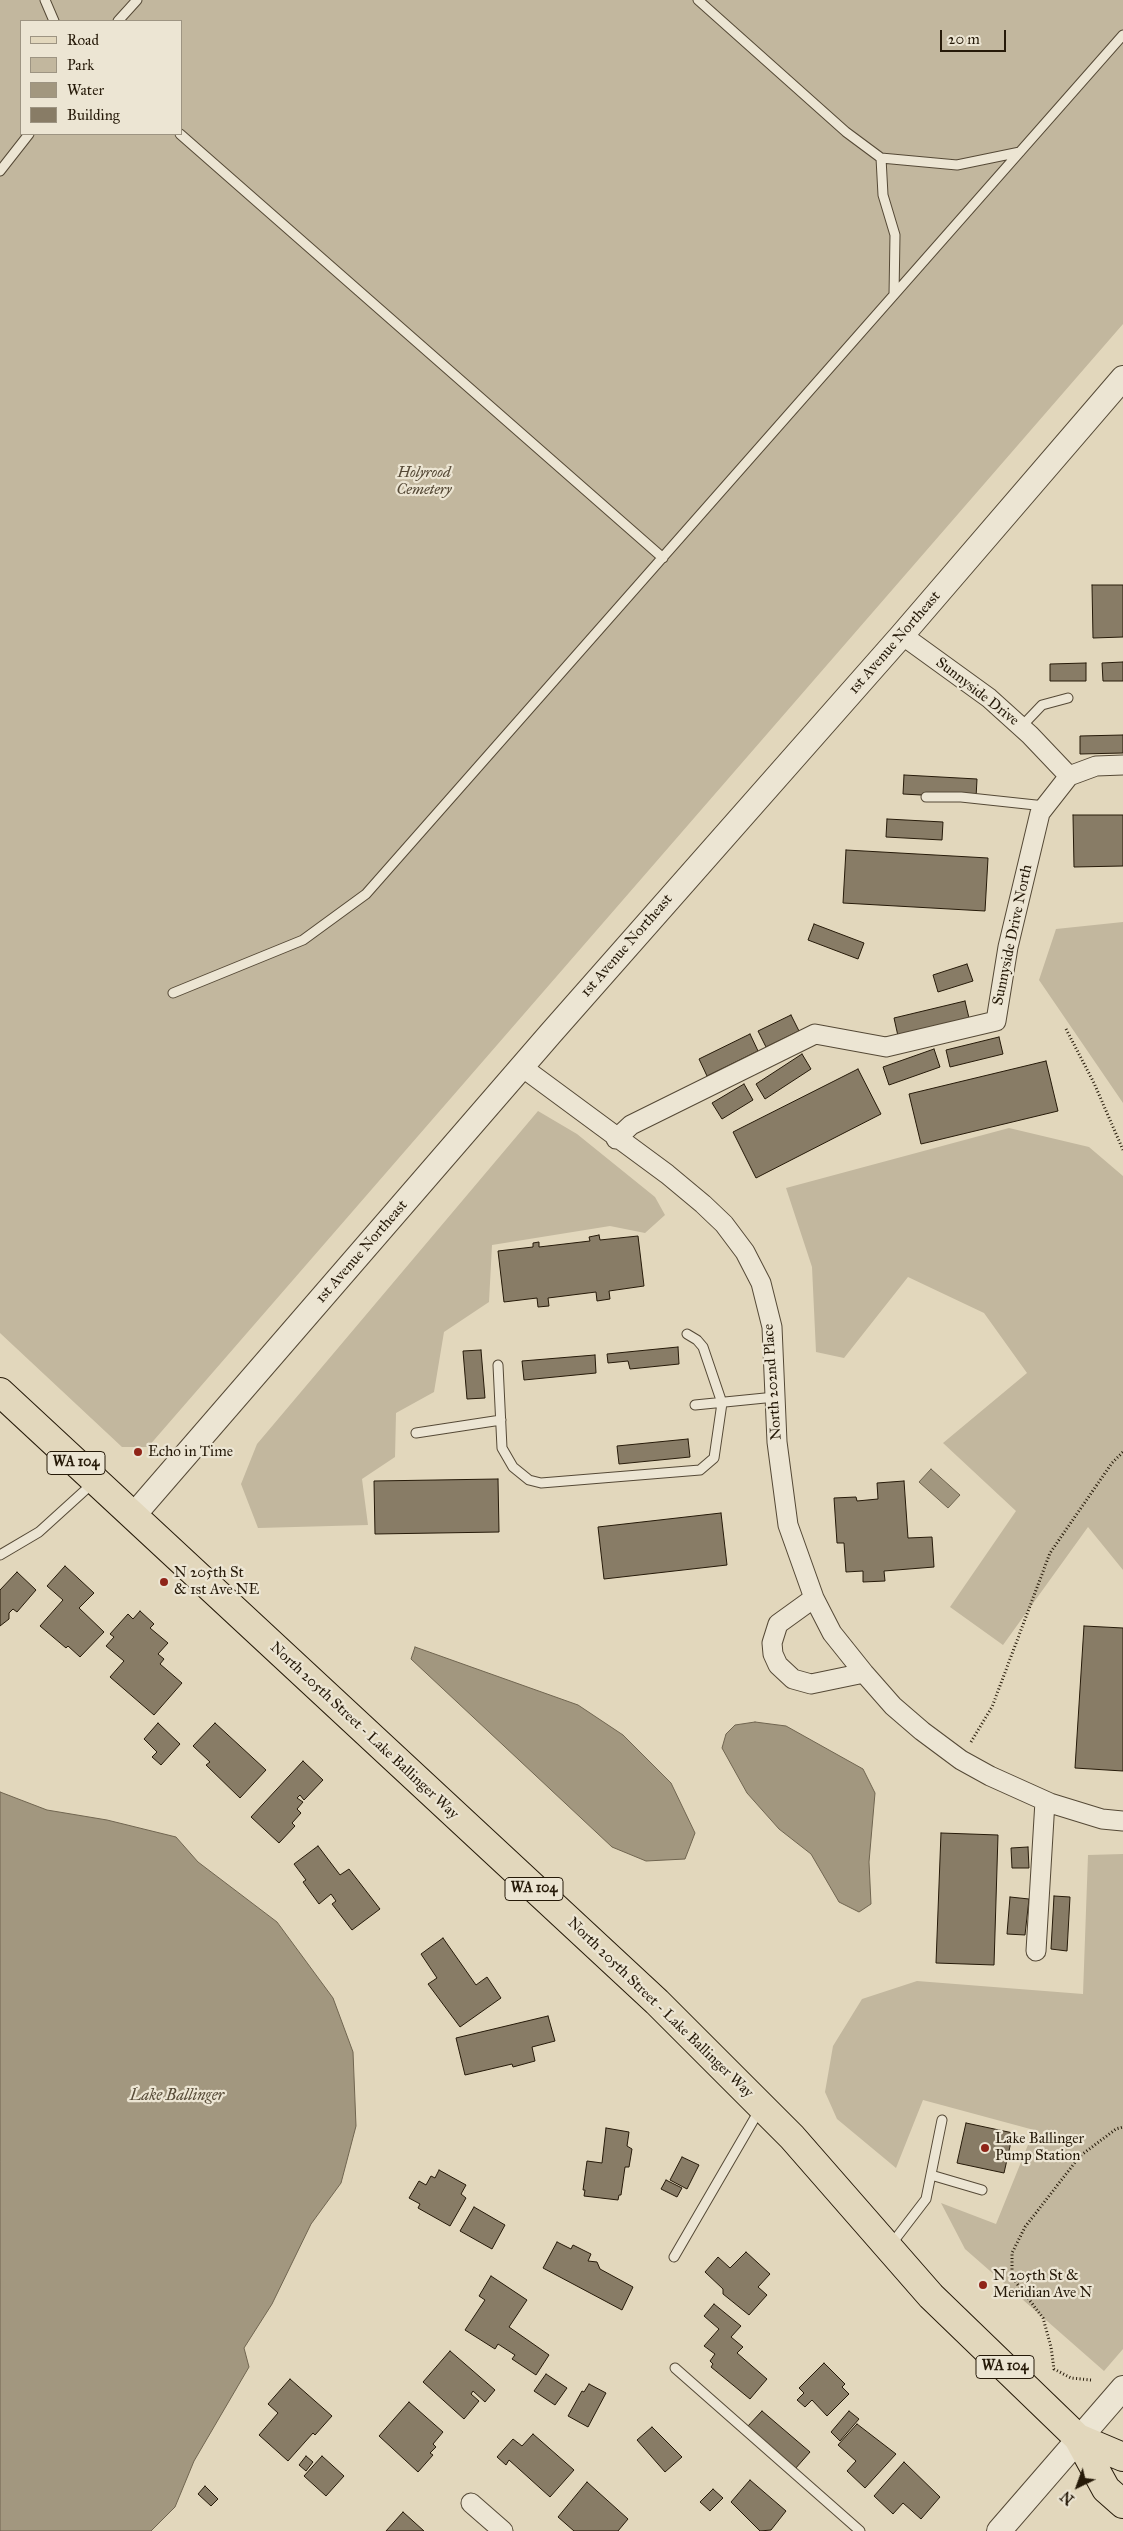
<!DOCTYPE html>
<html>
<head>
<meta charset="utf-8">
<style>
  body { margin:0 }
  #map { position:relative; width:1123px; height:2531px; overflow:hidden; background:#e2d7bc; font-family:"IM FELL Great Primer",serif }
  canvas { display:block }
  .legend { position:absolute; left:20px; top:20px; width:162px; height:115px; box-sizing:border-box; background:#ece5d3; border:1px solid #9d9482; margin:0; padding:6px 9px; list-style:none; font-size:15px; color:#261a09 }
  .legend li { display:flex; align-items:center; gap:10px; height:25px }
  .legend b { width:25px; border:1px solid #9d9482 }
  .north { position:absolute; left:1053px; top:2461px; width:50px; height:50px; -webkit-text-stroke:4px #ece5d3; paint-order:stroke; rotate:222deg; font-size:14px; font-weight:700; line-height:20px; text-align:center; color:#261a09 }
  .north::after { content:''; display:block; margin:auto; width:18px; height:22px; background:#261a09; clip-path:polygon(50% 0,100% 100%,50% 72%,0 100%) }
  .scale { position:absolute; left:940px; top:30px; width:66px; height:22px; box-sizing:border-box; border:2px solid #261a09; border-top:0; padding-left:6px; font-size:15px; line-height:18px; white-space:nowrap; color:#261a09; -webkit-text-stroke:4px #ece5d3; paint-order:stroke }
</style>
</head>
<body>
<div id="map">
<canvas width="1123" height="2531"></canvas>
<ul class="legend">
<li><b style="height:6px;background:#e2d7bc"></b>Road</li>
<li><b style="height:14px;background:#c2b79e"></b>Park</li>
<li><b style="height:14px;background:#a2977f"></b>Water</li>
<li><b style="height:14px;background:#887c66"></b>Building</li>
</ul>
<div class="north">N</div>
<div class="scale">20 m</div>
</div>
<script>
const c = document.querySelector('canvas').getContext('2d');
c.lineJoin = 'round';
function paint(path, color) { c.fillStyle = color; c.fill(path, 'evenodd'); }
const shape = rows => new Path2D(rows.map(r => 'M' + r).join(''));
function stroke(path, color, width, dash) { c.strokeStyle = color; c.lineWidth = width; c.lineCap = dash ? 'butt' : 'round'; c.setLineDash(dash || []); c.stroke(path); }
function drawText(font, color, halo, rows, align = 'center') {
  c.font = font + ' "IM FELL Great Primer",serif'; c.lineWidth = 4.5; c.setLineDash([]); c.textBaseline = 'middle'; c.strokeStyle = halo; c.fillStyle = color; for (const [text, x, y, turn = 0] of rows) {
    c.save(); c.translate(x, y); c.rotate((+turn || 0) * Math.PI / 180); c.textAlign = isNaN(turn) ? turn : align; if (halo) c.strokeText(text, 0, 0); c.fillText(text, 0, 0); c.restore();
  }
}
const green = shape([
  [0,0,1123,0,1123,324,148,1447,122,1447,0,1333],
  [21,21,181,21,181,134,21,134],
  [1123,922,1123,1103,1039,980,1056,929],
  [538,1111,577,1134,655,1197,665,1215,645,1233,610,1226,492,1245,489,1302,444,1332,434,1392,396,1413,395,1457,362,1479,368,1525,258,1528,241,1484,257,1444],
  [1009,1128,1089,1147,1123,1176,1123,1570,1088,1527,1003,1645,950,1607,1016,1511,943,1443,1027,1373,984,1313,908,1277,844,1358,816,1352,812,1267,786,1188],
  [1123,1854,1123,2349,1104,2371,965,2249,941,2203,996,2224,1034,2130,923,2100,896,2168,837,2119,825,2092,833,2046,862,1999,917,1981,1083,1994,1088,1855]
]);
const water = shape([
  [931,1469,960,1495,948,1508,919,1482,931,1469],
  [415,1647,578,1705,623,1735,671,1783,695,1833,685,1859,646,1861,612,1847,411,1659,415,1647],
  [755,1722,786,1726,863,1769,875,1793,869,1862,871,1904,859,1912,839,1902,811,1854,779,1829,747,1793,722,1748,726,1734,735,1725,755,1722],
  [0,1792,47,1810,107,1820,176,1837,198,1862,277,1922,333,1998,353,2052,356,2126,341,2183,311,2224,272,2304,244,2348,249,2367,194,2461,175,2507,151,2531,0,2531,0,1792]
]);
const building = shape([
  [1092,585,1123,585,1123,637,1093,638,1092,585],
  [1123,662,1123,681,1103,681,1102,663,1123,662],
  [1086,663,1086,681,1050,681,1050,664,1086,663],
  [1123,735,1123,753,1080,754,1080,736,1123,735],
  [904,775,977,779,976,798,903,794,904,775],
  [1073,815,1123,815,1123,866,1074,867,1073,815],
  [887,819,943,822,942,840,886,837,887,819],
  [846,850,988,858,985,911,843,903,846,850],
  [814,924,864,943,858,959,808,940,814,924],
  [967,964,973,981,938,992,933,975,967,964],
  [965,1001,969,1018,898,1036,894,1018,965,1001],
  [791,1015,799,1031,766,1047,758,1031,791,1015],
  [750,1034,758,1051,707,1076,699,1059,750,1034],
  [999,1037,1003,1054,950,1067,946,1050,999,1037],
  [934,1049,940,1067,889,1085,883,1067,934,1049],
  [802,1054,811,1069,765,1099,756,1084,802,1054],
  [1046,1061,1058,1111,921,1144,909,1094,1046,1061],
  [858,1069,881,1114,756,1178,733,1132,858,1069],
  [744,1084,753,1100,722,1119,712,1103,744,1084],
  [599,1235,600,1240,638,1236,644,1286,609,1291,610,1299,597,1301,596,1292,548,1298,549,1306,538,1307,537,1298,504,1302,498,1251,533,1247,533,1243,539,1242,539,1247,590,1241,589,1237,599,1235],
  [678,1347,679,1364,630,1369,628,1361,608,1363,607,1354,678,1347],
  [481,1350,485,1398,467,1399,463,1351,481,1350],
  [595,1355,596,1373,524,1380,522,1361,595,1355],
  [688,1439,690,1457,619,1464,617,1446,688,1439],
  [498,1479,499,1532,375,1534,374,1481,498,1479],
  [904,1481,908,1538,932,1537,934,1567,884,1571,885,1581,863,1582,863,1571,846,1572,844,1543,837,1543,834,1498,856,1497,857,1501,878,1499,877,1483,904,1481],
  [721,1513,727,1565,604,1579,598,1527,721,1513],
  [65,1566,94,1593,79,1608,104,1632,80,1657,68,1646,66,1648,40,1626,63,1600,47,1586,65,1566],
  [17,1572,36,1590,17,1612,13,1609,9,1613,9,1619,0,1626,0,1590,17,1572],
  [140,1611,154,1624,150,1628,168,1643,158,1654,164,1659,160,1664,182,1683,154,1715,110,1677,124,1661,106,1646,114,1637,110,1634,128,1614,133,1619,140,1611],
  [1084,1626,1123,1628,1123,1771,1075,1768,1084,1626],
  [158,1723,180,1744,161,1765,152,1757,157,1752,144,1739,158,1723],
  [215,1723,266,1770,240,1798,206,1765,210,1762,193,1746,215,1723],
  [303,1761,323,1780,304,1800,300,1795,297,1798,303,1802,297,1809,301,1813,292,1823,295,1826,279,1843,251,1817,303,1761],
  [941,1833,998,1835,994,1965,936,1963,941,1833],
  [318,1846,340,1875,349,1869,380,1909,352,1930,332,1904,336,1901,331,1894,319,1904,303,1882,306,1880,294,1864,318,1846],
  [1028,1847,1029,1868,1012,1868,1011,1848,1028,1847],
  [1054,1896,1070,1897,1067,1951,1051,1949,1054,1896],
  [1010,1897,1029,1899,1025,1935,1007,1934,1010,1897],
  [443,1938,476,1985,487,1977,501,1998,460,2027,428,1984,437,1978,421,1954,443,1938],
  [548,2016,555,2041,532,2047,535,2061,513,2067,512,2064,465,2075,456,2038,548,2016],
  [966,2123,1013,2133,1004,2173,957,2163,966,2123],
  [606,2128,629,2132,627,2146,632,2149,629,2167,625,2167,621,2195,619,2195,618,2200,584,2196,585,2190,583,2190,587,2161,602,2163,606,2128],
  [682,2157,699,2165,687,2189,670,2180,682,2157],
  [439,2170,466,2185,461,2194,466,2198,450,2226,418,2208,420,2204,409,2198,419,2181,426,2185,431,2176,435,2178,439,2170],
  [666,2180,682,2188,677,2197,661,2189,666,2180],
  [474,2207,505,2225,492,2249,460,2231,474,2207],
  [557,2242,571,2249,573,2245,591,2254,588,2261,597,2262,600,2269,633,2287,622,2310,543,2268,557,2242],
  [746,2252,770,2274,758,2287,767,2295,749,2315,723,2294,723,2289,705,2272,718,2257,730,2268,746,2252],
  [491,2276,527,2300,509,2327,549,2355,536,2375,512,2359,515,2355,498,2344,495,2349,465,2330,485,2300,479,2296,491,2276],
  [714,2304,741,2326,731,2337,743,2347,737,2353,767,2379,750,2399,711,2367,713,2364,710,2361,715,2354,704,2346,719,2329,704,2316,714,2304],
  [450,2351,495,2390,485,2402,473,2391,471,2394,479,2401,464,2419,423,2382,450,2351],
  [824,2363,845,2384,842,2387,849,2394,827,2416,812,2400,805,2407,797,2400,804,2393,799,2388,824,2363],
  [546,2374,567,2388,555,2405,534,2391,546,2374],
  [290,2379,332,2416,315,2435,313,2433,288,2461,259,2435,278,2413,268,2404,290,2379],
  [589,2384,606,2393,588,2427,568,2416,582,2391,584,2392,589,2384],
  [409,2402,443,2432,433,2444,436,2447,430,2453,433,2455,418,2472,379,2436,409,2402],
  [762,2411,810,2452,795,2469,747,2427,762,2411],
  [849,2411,859,2419,840,2441,831,2432,849,2411],
  [857,2424,896,2454,865,2488,847,2471,856,2461,838,2445,857,2424],
  [652,2427,682,2457,665,2472,637,2440,652,2427],
  [533,2434,574,2470,550,2497,509,2460,506,2465,497,2457,513,2439,522,2446,533,2434],
  [306,2456,313,2462,306,2471,299,2465,306,2456],
  [322,2456,344,2476,326,2496,304,2476,322,2456],
  [904,2462,940,2497,921,2519,903,2503,893,2514,874,2496,904,2462],
  [750,2480,786,2511,771,2530,760,2531,731,2502,750,2480],
  [587,2482,628,2519,618,2531,574,2531,558,2517,587,2482],
  [205,2486,218,2499,211,2506,198,2494,205,2486],
  [713,2489,723,2498,710,2511,700,2502,713,2489],
  [403,2512,424,2531,386,2531,403,2512]
]);
const path = shape([
  [1066,1029,1094,1083,1123,1150],
  [971,1742,992,1707,1050,1553,1112,1463,1123,1452],
  [1091,2380,1071,2378,1054,2369,1051,2347,1043,2318,1012,2277,1012,2253,1025,2227,1080,2156,1116,2129,1123,2127]
]);
const service = shape([
  [45,0,54,21],
  [698,0,846,132,881,158,957,165,1020,152],
  [118,21,137,0],
  [180,134,663,558],
  [881,158,883,195,895,235,894,295],
  [0,171,29,134],
  [1021,727,1042,705,1068,698],
  [926,797,961,797,1045,806],
  [173,993,303,940,366,894,1123,35],
  [498,1365,502,1448,513,1467,529,1480,541,1483,700,1470,714,1458,722,1403,703,1347,697,1340,687,1334],
  [695,1405,775,1397],
  [416,1433,501,1420],
  [0,1555,39,1532,93,1483],
  [931,2175,982,2190],
  [890,2246,926,2199,942,2120],
  [674,2257,760,2109],
  [675,2368,860,2531]
]);
const minor = shape([
  [902,635,989,698,1030,735,1069,776],
  [522,1067,667,1174,703,1204,724,1224,745,1252,761,1283,772,1327,777,1442,788,1525,814,1598,832,1633,864,1673,893,1706,922,1731,961,1760,990,1776,1050,1803,1102,1819,1123,1821],
  [616,1139,631,1125,815,1034,886,1047,996,1021,1008,947,1040,813,1069,776,1096,766,1123,765],
  [814,1598,778,1624,772,1643,773,1654,778,1665,793,1679,811,1684,864,1673],
  [1036,1951,1045,1801],
  [471,2503,503,2531]
]);
const tertiary = shape([
  [133,1516,551,1033,902,635,1123,378],
  [999,2531,1123,2388]
]);
const primary = shape([
  [0,1392,657,2002,792,2137,931,2296,1078,2438,1106,2489,1123,2504],
  [1078,2438,1123,2457]
]);
const markers = [
  [138,1452,5,"#8f2418"],
  [164,1582,5,"#8f2418"],
  [985,2148,5,"#8f2418"],
  [983,2285,5,"#8f2418"]
];
const shields = [
  [76,1463,58],
  [534,1889,58],
  [1005,2367,58]
];
const shieldNames = [
  ["WA 104",76,1463],
  ["WA 104",534,1889],
  ["WA 104",1005,2367]
];
const parkNames = [
  ["Holyrood",424,473],
  ["Cemetery",424,490]
];
const streetNames = [
  ["1st Avenue Northeast",895,643,-49],
  ["Sunnyside Drive",977,692,38],
  ["Sunnyside Drive North",1013,935,-78],
  ["1st Avenue Northeast",627,946,-49],
  ["1st Avenue Northeast",362,1252,-49],
  ["North 202nd Place",773,1382,-94],
  ["North 205th Street - Lake Ballinger Way",364,1731,43],
  ["North 205th Street - Lake Ballinger Way",660,2008,44]
];
const poiNames = [
  ["Echo in Time",148,1452],
  ["N 205th St",174,1573],
  ["& 1st Ave NE",174,1590],
  ["Lake Ballinger",995,2139],
  ["Pump Station",995,2156],
  ["N 205th St &",993,2276],
  ["Meridian Ave N",993,2293]
];
const waterNames = [
  ["Lake Ballinger",177,2096]
];
paint(green, '#c2b79e');
paint(water, '#a2977f');
stroke(water, '#706550', 1);
paint(building, '#887c66');
stroke(building, '#261a09', 1);
stroke(service, '#554936', 11);
stroke(minor, '#554936', 21);
stroke(tertiary, '#554936', 26);
stroke(primary, '#261a09', 30);
stroke(path, '#261a09', 3, [1, 2.5]);
stroke(service, '#ece5d3', 9);
stroke(minor, '#ece5d3', 19);
stroke(tertiary, '#ece5d3', 24);
stroke(primary, '#e2d7bc', 28);
for (const [x, y, r, color] of markers) { const dot = new Path2D(); dot.arc(x, y, r, 0, 2 * Math.PI); c.fillStyle = color; c.fill(dot); stroke(dot, '#ece5d3', 2); }
for (const [x, y, w] of shields) { const box = new Path2D(); box.roundRect(x - w / 2, y - 11.5, w, 23, 4); c.fillStyle = '#ece5d3'; c.fill(box); stroke(box, '#261a09', 1); }
drawText('bold 14px', '#261a09', null, shieldNames);
drawText('italic 15px', '#554936', '#ece5d3', parkNames);
drawText('15px', '#261a09', '#ece5d3', streetNames);
drawText('15px', '#261a09', '#ece5d3', poiNames, 'left');
drawText('italic 16px', '#584c38', '#ece5d3', waterNames);
</script>
</body>
</html>
